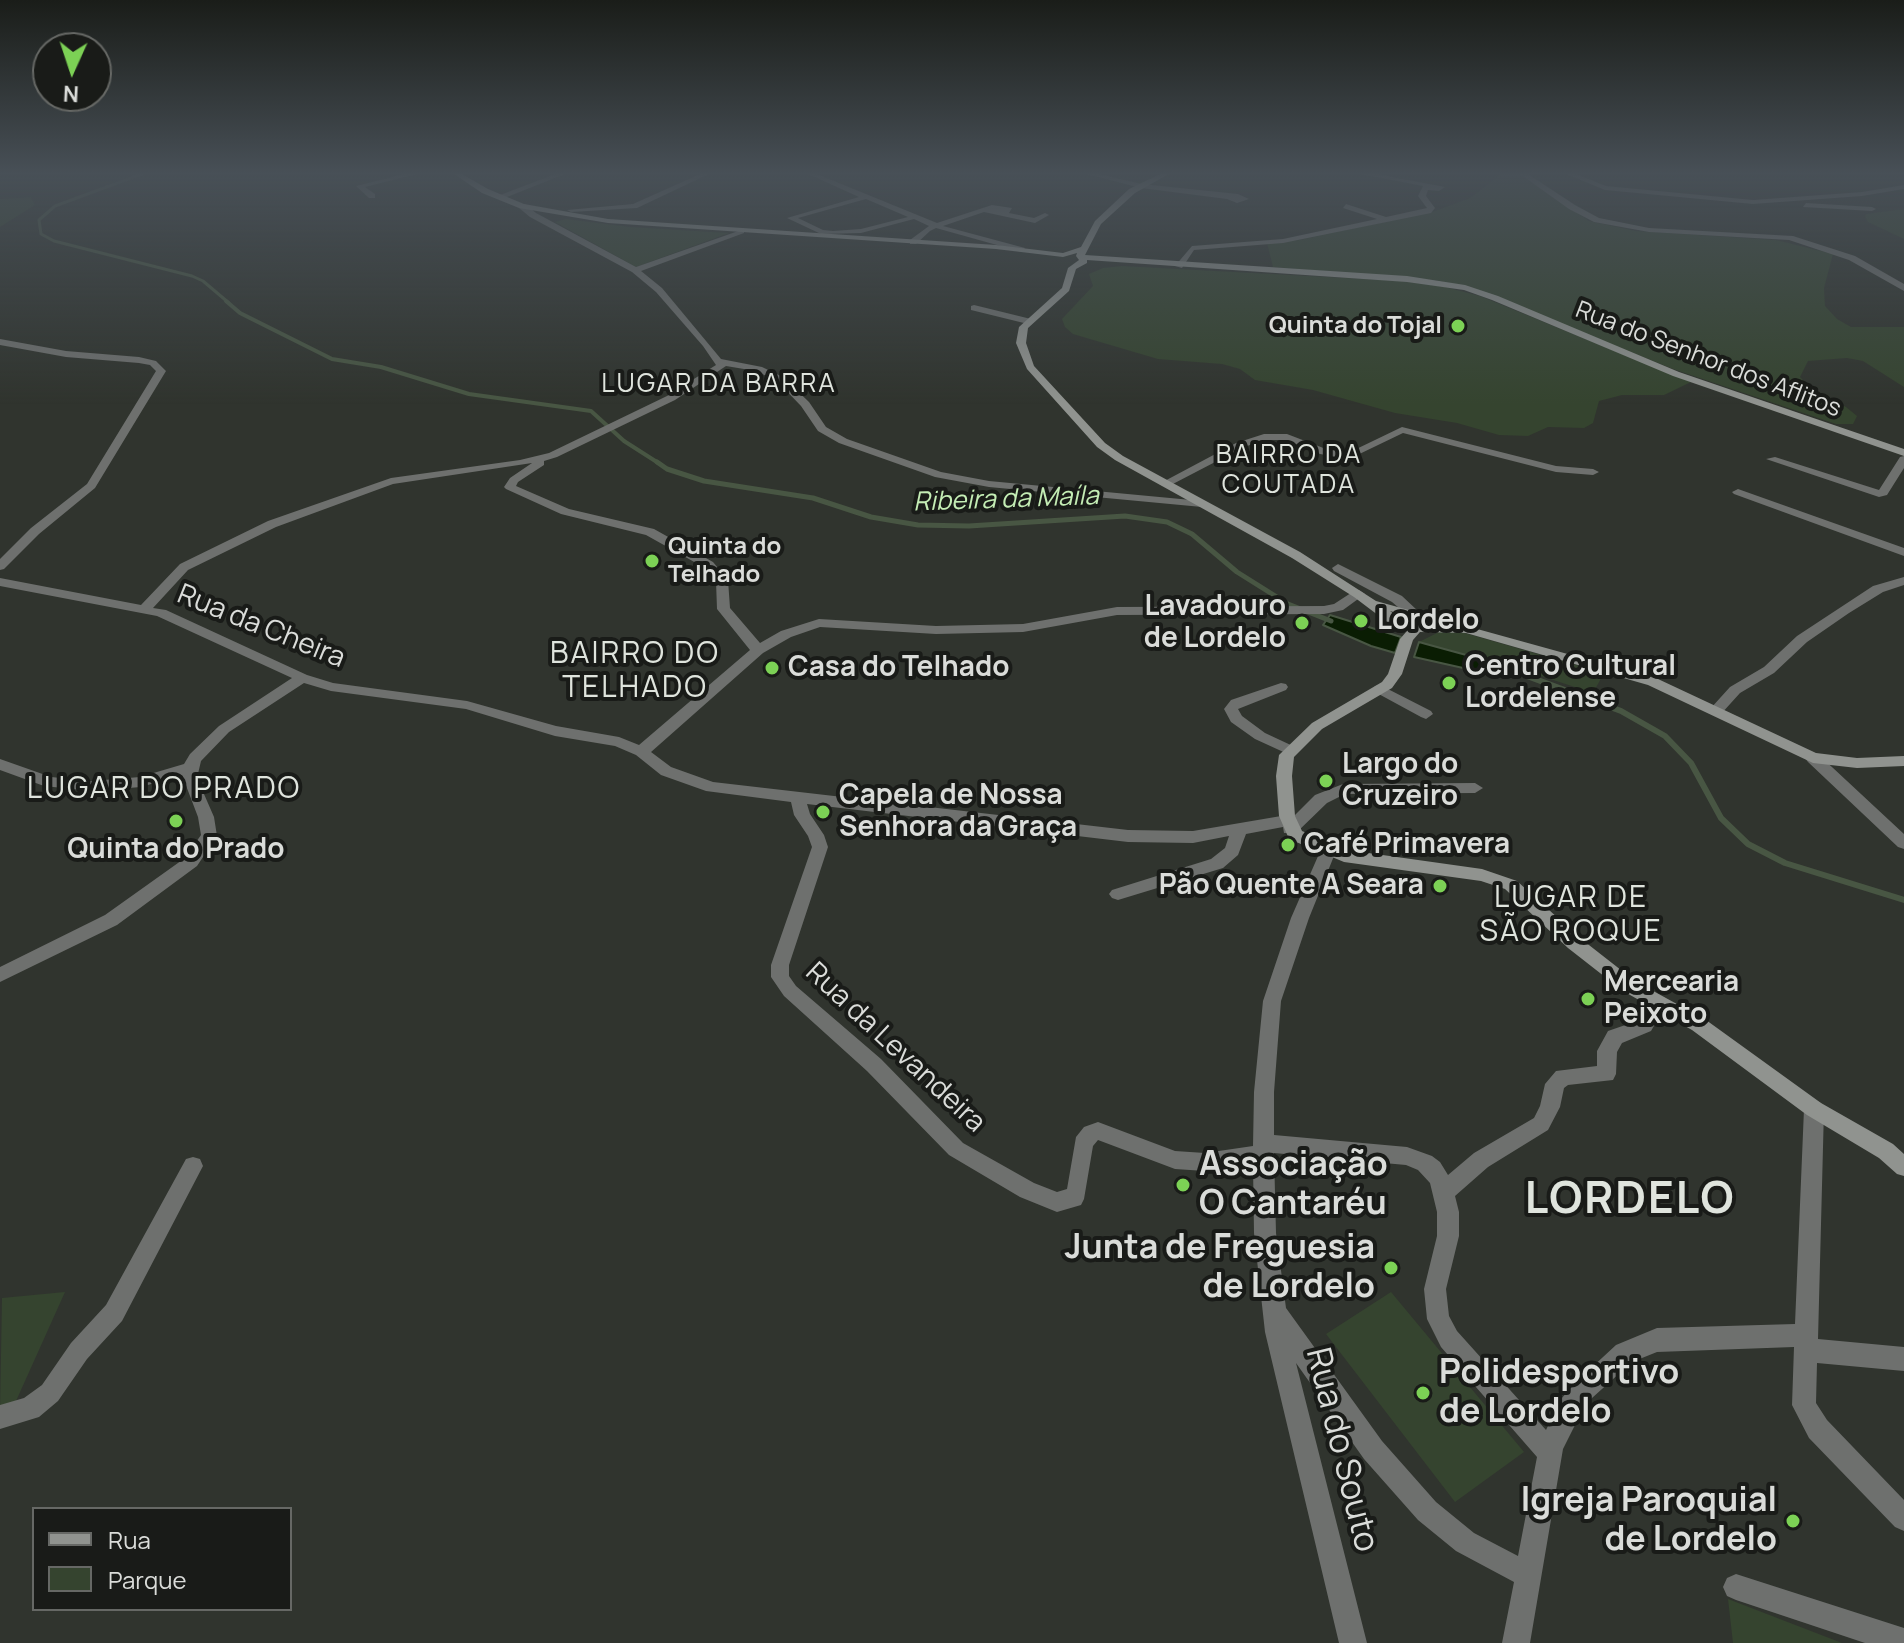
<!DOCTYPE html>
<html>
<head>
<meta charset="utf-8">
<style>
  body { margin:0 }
  #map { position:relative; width:1904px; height:1643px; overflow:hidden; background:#30342e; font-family:Manrope,sans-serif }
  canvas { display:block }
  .legend { position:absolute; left:32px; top:1507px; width:260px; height:104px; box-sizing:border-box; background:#191b18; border:2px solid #666865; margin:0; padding:10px 14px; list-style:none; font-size:24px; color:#dadcd9 }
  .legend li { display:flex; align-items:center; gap:16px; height:40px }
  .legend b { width:40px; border:2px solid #666865 }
  .north { position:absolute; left:32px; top:32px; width:80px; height:80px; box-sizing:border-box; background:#191b18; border:2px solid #666865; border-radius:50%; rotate:183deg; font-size:22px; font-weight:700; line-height:32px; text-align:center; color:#dadcd9 }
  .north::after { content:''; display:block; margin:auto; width:28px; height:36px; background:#7cd155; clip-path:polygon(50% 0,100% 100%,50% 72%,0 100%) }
</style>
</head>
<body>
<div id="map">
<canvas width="1904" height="1643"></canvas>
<ul class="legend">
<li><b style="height:10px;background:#90938f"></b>Rua</li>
<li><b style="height:22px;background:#35442f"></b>Parque</li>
</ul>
<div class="north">N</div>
</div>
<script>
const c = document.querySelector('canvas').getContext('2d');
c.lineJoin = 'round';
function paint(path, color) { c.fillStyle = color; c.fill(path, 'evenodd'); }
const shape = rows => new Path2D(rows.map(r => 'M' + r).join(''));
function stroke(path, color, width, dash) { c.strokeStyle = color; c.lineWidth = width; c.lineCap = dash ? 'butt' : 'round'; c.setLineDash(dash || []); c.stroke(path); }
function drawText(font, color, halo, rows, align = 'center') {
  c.font = font + ' Manrope,sans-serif'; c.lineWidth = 8; c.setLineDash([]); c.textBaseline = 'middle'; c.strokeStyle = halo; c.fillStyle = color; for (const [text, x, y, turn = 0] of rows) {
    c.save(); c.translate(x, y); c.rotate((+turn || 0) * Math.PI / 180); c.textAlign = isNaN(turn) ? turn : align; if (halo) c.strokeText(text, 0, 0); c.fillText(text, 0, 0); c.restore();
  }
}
const green = shape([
  [1501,174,1520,174,1589,221,1636,231,1776,240,1833,254,1824,288,1825,306,1837,319,1851,327,1904,327,1904,387,1863,361,1847,358,1808,361,1800,377,1811,388,1846,407,1857,416,1853,424,1836,424,1673,369,1473,288,1434,280,1273,267,1267,243,1299,240,1435,211,1470,198],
  [31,197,35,205,0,227,0,199],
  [1904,209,1904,239,1868,222,1865,217,1866,214],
  [566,219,630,227,729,233,636,267,555,222],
  [1122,266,1402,281,1445,287,1480,296,1691,382,1664,395,1622,395,1599,401,1593,423,1584,428,1548,427,1528,436,1499,435,1457,423,1395,413,1313,390,1255,380,1240,369,1222,364,1158,359,1073,334,1065,327,1062,319,1093,286,1089,274,1103,268],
  [1439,632,1461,632,1604,673,1593,693,1532,673,1419,642],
  [65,1292,12,1410,0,1411,2,1298],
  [1391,1292,1524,1452,1455,1502,1326,1334],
  [1728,1599,1842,1643,1733,1643]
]);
const water = shape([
  [1330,615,1401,637,1395,653,1371,646,1323,625,1330,615],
  [1419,642,1426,644,1532,673,1524,676,1472,670,1414,657,1419,642]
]);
const streamFar3 = shape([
  [142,174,55,206,39,220,41,234,54,241,192,276,203,281,229,303]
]);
const streamFar2 = shape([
  [226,301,240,313,332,359,381,367,469,394,591,411,624,441,660,464]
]);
const streamFar1 = shape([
  [657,462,667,469,704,481,813,498,871,517,918,525,969,526,1125,516,1167,522,1192,534,1237,572,1288,604,1331,621]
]);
const stream = shape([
  [1519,673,1621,711,1665,736,1691,763,1721,818,1748,844,1785,863,1904,900]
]);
const street = shape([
  [404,174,417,174,365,187,375,194,375,198,369,198,356,186,404,174],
  [555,174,565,174,502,199,495,197,555,174],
  [700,174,709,174,637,208,571,212,567,210,633,204,700,174],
  [808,174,817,174,937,223,992,205,1012,208,1009,213,1034,218,1045,213,1049,215,1035,223,984,212,943,226,1025,248,1022,252,936,228,930,231,916,244,910,244,910,240,929,226,914,219,861,233,821,234,787,218,859,197,808,174],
  [866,199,908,217,861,229,833,231,823,230,798,218,866,199],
  [1086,174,1099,174,1142,184,1238,194,1249,199,1237,203,1227,199,1141,188,1086,174],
  [1360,174,1377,174,1445,187,1439,191,1428,190,1426,196,1435,208,1431,213,1283,243,1194,250,1182,268,1175,266,1192,246,1283,239,1377,219,1343,208,1346,204,1386,217,1427,208,1418,196,1423,186,1360,174],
  [1520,174,1528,174,1575,205,1599,218,1649,228,1793,236,1855,256,1904,284,1904,291,1849,260,1789,240,1649,232,1594,222,1569,209,1520,174],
  [1566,174,1576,174,1606,186,1753,200,1862,192,1904,185,1904,189,1862,196,1753,204,1605,190,1566,174],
  [1806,203,1872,207,1876,209,1872,211,1803,207,1806,203],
  [519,204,525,204,536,213,636,267,744,229,744,233,641,271,662,288,721,359,762,367,783,377,809,402,826,427,847,439,941,472,989,481,1202,501,1208,504,1202,507,989,487,935,477,839,443,818,431,801,406,777,381,756,371,726,366,675,400,557,457,544,461,544,465,518,482,516,486,569,509,654,529,713,562,728,580,730,608,760,643,781,631,819,619,936,626,1023,624,1117,607,1324,606,1334,604,1354,591,1359,590,1365,594,1343,610,1324,614,1117,615,1023,632,936,634,820,627,791,637,763,653,651,752,671,767,713,782,1128,830,1193,831,1287,815,1293,817,1315,795,1343,784,1475,783,1483,788,1475,793,1345,794,1327,803,1296,833,1284,833,1283,827,1246,834,1238,855,1223,868,1118,900,1112,898,1109,894,1112,890,1211,859,1225,848,1229,836,1193,843,1128,842,807,804,810,814,824,835,828,847,789,965,789,976,796,986,881,1059,963,1143,1034,1183,1057,1192,1067,1189,1076,1137,1084,1127,1098,1122,1175,1151,1205,1153,1253,1146,1254,1092,1263,1001,1291,918,1322,847,1334,847,1336,851,1309,918,1281,1001,1274,1092,1274,1135,1407,1147,1432,1156,1440,1162,1448,1175,1474,1153,1534,1118,1540,1106,1545,1084,1556,1071,1597,1066,1597,1051,1608,1031,1637,1021,1651,998,1658,996,1665,998,1667,1003,1651,1031,1622,1043,1617,1052,1616,1074,1613,1080,1568,1085,1564,1088,1560,1107,1548,1130,1488,1167,1455,1196,1459,1212,1459,1236,1446,1289,1449,1316,1457,1331,1546,1430,1561,1399,1576,1382,1616,1345,1657,1328,1795,1324,1804,1109,1807,1103,1814,1100,1821,1103,1824,1109,1818,1339,1904,1347,1904,1371,1817,1363,1816,1403,1827,1420,1904,1500,1904,1531,1895,1527,1809,1438,1792,1405,1794,1347,1657,1352,1632,1362,1592,1398,1579,1417,1563,1449,1530,1643,1502,1643,1514,1582,1456,1551,1418,1520,1364,1459,1296,1363,1367,1643,1339,1643,1265,1332,1254,1233,1253,1165,1205,1171,1175,1169,1098,1140,1093,1146,1084,1199,1081,1205,1057,1212,1020,1197,949,1155,867,1071,784,996,771,977,771,965,812,847,808,836,794,815,791,802,706,791,661,775,636,755,615,746,555,736,466,709,331,691,304,683,229,732,201,761,197,778,214,817,217,836,197,866,117,925,0,982,0,967,105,915,185,858,201,835,198,817,182,775,141,787,91,791,44,786,0,770,0,759,51,777,91,781,140,777,184,764,190,754,219,726,292,678,157,616,0,586,0,578,141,605,180,564,268,521,391,478,520,460,549,453,667,396,716,365,703,346,656,292,632,272,530,217,519,208,519,204],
  [532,463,510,478,504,487,506,489,561,514,646,535,705,568,716,581,717,609,750,650,639,745,619,737,556,726,467,701,333,683,307,675,166,610,153,608,188,570,276,527,393,484,532,463],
  [1274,1153,1406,1165,1418,1170,1430,1183,1437,1212,1437,1236,1424,1289,1427,1319,1441,1347,1537,1457,1518,1556,1474,1533,1436,1502,1382,1441,1286,1308,1276,1233,1274,1153],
  [974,305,1031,319,1033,321,1028,324,971,310,971,306,974,305],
  [0,339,66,351,139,357,156,361,166,371,95,488,39,534,4,569,0,570,0,559,31,528,87,484,156,371,150,365,139,363,66,357,0,345,0,339],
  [1402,427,1556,466,1593,469,1599,472,1593,475,1556,472,1403,433,1349,459,1320,454,1286,440,1265,440,1244,447,1169,486,1159,484,1236,443,1264,434,1287,434,1326,449,1348,453,1402,427],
  [1904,456,1904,468,1887,495,1879,497,1766,459,1775,457,1879,490,1900,457,1904,456],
  [1738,489,1904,548,1904,556,1734,494,1732,492,1738,489],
  [1338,564,1402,596,1418,611,1416,614,1406,614,1392,602,1334,571,1332,568,1338,564],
  [1904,577,1904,585,1883,592,1849,613,1807,642,1774,673,1740,693,1721,714,1711,714,1709,711,1711,708,1730,687,1764,667,1797,636,1873,586,1904,577],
  [1281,683,1286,684,1288,687,1286,690,1238,709,1242,716,1265,733,1295,747,1298,750,1290,755,1255,739,1231,722,1224,709,1231,700,1281,683],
  [1380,685,1431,711,1433,714,1426,719,1421,717,1375,692,1373,689,1375,686,1380,685],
  [1813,753,1818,754,1904,834,1904,849,1898,847,1808,762,1805,758,1813,753],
  [193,1157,200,1159,203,1166,122,1321,87,1359,58,1401,39,1417,0,1429,0,1405,24,1398,42,1385,71,1343,106,1305,186,1159,193,1157],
  [1736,1574,1904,1628,1904,1643,1865,1643,1736,1600,1727,1596,1723,1587,1727,1578,1736,1574]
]);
const secondary = shape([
  [454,174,462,174,488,189,524,204,608,219,996,245,1063,253,1081,247,1095,221,1129,189,1160,174,1169,174,1135,193,1101,224,1085,255,1407,276,1465,285,1498,296,1679,372,1904,449,1904,456,1673,376,1492,300,1464,290,1407,282,1087,260,1087,263,1076,269,1069,291,1028,328,1026,343,1034,366,1105,443,1123,456,1300,552,1376,601,1658,679,1816,753,1857,758,1904,756,1904,766,1857,768,1813,763,1648,685,1466,633,1420,632,1413,640,1402,674,1392,688,1322,729,1294,757,1292,776,1295,816,1302,831,1347,850,1482,869,1517,881,1580,938,1635,981,1706,1020,1821,1103,1893,1144,1904,1154,1904,1176,1897,1174,1879,1158,1807,1115,1692,1030,1623,991,1568,948,1505,889,1481,881,1344,862,1289,839,1279,816,1276,776,1279,755,1312,723,1382,682,1388,674,1400,639,1406,632,1399,631,1354,597,1292,558,1115,460,1097,447,1027,369,1016,343,1019,327,1062,288,1068,268,1079,260,1076,256,1077,253,1063,257,996,249,608,223,519,208,482,193,454,174],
  [1390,611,1437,625,1407,624,1390,611]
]);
const markers = [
  [1458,326,8,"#7cd155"],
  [652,561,8,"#7cd155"],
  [1361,621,8,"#7cd155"],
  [1302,623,8,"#7cd155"],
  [772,668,8,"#7cd155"],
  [1449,683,8,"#7cd155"],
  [1326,781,8,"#7cd155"],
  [823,812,8,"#7cd155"],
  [176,821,8,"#7cd155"],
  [1288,845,8,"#7cd155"],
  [1440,886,8,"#7cd155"],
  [1588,999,8,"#7cd155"],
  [1183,1185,8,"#7cd155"],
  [1391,1268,8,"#7cd155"],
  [1423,1393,8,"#7cd155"],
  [1793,1521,8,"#7cd155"]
];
const farPoinames = [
  ["Quinta do Tojal",1442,326],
  ["Quinta do",668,547,"left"],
  ["Telhado",668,575,"left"]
];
const farStreetnames = [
  ["Rua do Senhor dos Aflitos",1708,360,21]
];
const farNeighbourhoodnames = [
  ["LUGAR DA BARRA",719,385],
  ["BAIRRO DA",1289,456],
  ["COUTADA",1289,486]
];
const farWaternames = [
  ["Ribeira da Maíla",1006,500,-2]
];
const poiNames = [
  ["Lavadouro",1286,607,"right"],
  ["de Lordelo",1286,639,"right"],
  ["Lordelo",1377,621],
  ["Centro Cultural",1465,667],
  ["Lordelense",1465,699],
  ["Casa do Telhado",788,668],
  ["Largo do",1342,765],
  ["Cruzeiro",1342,797],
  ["Capela de Nossa",839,796],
  ["Senhora da Graça",839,828],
  ["Café Primavera",1304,845],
  ["Quinta do Prado",176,850,"center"],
  ["Pão Quente A Seara",1424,886,"right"],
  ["Mercearia",1604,983],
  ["Peixoto",1604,1015]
];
const streetNames = [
  ["Rua da Cheira",261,627,22],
  ["Rua da Levandeira",895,1048,43]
];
const neighbourhoodNames = [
  ["BAIRRO DO",635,655],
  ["TELHADO",635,689],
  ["LUGAR DO PRADO",164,790],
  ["LUGAR DE",1571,899],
  ["SÃO ROQUE",1571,933]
];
const nearPoinames = [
  ["Associação",1199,1165],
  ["O Cantaréu",1199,1204],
  ["Junta de Freguesia",1375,1248,"right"],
  ["de Lordelo",1375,1287,"right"],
  ["Polidesportivo",1439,1373],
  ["de Lordelo",1439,1412],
  ["Igreja Paroquial",1777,1501,"right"],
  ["de Lordelo",1777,1540,"right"]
];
const nearStreetnames = [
  ["Rua do Souto",1341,1450,76]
];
const nearDistrictnames = [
  ["LORDELO",1630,1201]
];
paint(green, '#35442f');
paint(water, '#0a1d03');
stroke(water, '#485643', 2);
stroke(streamFar3, '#485643', 3);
stroke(streamFar2, '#485643', 4);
stroke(streamFar1, '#485643', 5);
stroke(stream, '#485643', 6);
paint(street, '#6e706e');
paint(secondary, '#90938f');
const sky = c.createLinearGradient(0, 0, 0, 404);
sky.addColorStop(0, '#1a1d19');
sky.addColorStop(0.43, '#485057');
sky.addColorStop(1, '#48505700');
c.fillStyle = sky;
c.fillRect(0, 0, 1904, 404);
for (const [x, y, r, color] of markers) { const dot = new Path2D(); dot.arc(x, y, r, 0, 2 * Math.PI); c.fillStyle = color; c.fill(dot); stroke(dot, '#191b18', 3); }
drawText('bold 24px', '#dadcd9', '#191b18', farPoinames, 'right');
drawText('24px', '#dadcd9', '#191b18', farStreetnames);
c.letterSpacing = '2px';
drawText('26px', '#dfe4dd', '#191b18', farNeighbourhoodnames);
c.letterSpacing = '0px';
drawText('italic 26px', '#c4edb5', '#191b18', farWaternames);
drawText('bold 28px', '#dadcd9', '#191b18', poiNames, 'left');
drawText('28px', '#dadcd9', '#191b18', streetNames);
c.letterSpacing = '2px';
drawText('30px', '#dfe4dd', '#191b18', neighbourhoodNames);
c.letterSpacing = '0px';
drawText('bold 34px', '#dadcd9', '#191b18', nearPoinames, 'left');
drawText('34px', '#dadcd9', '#191b18', nearStreetnames);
c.letterSpacing = '2px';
drawText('bold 44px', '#dfe4dd', '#191b18', nearDistrictnames);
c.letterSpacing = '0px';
</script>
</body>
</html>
